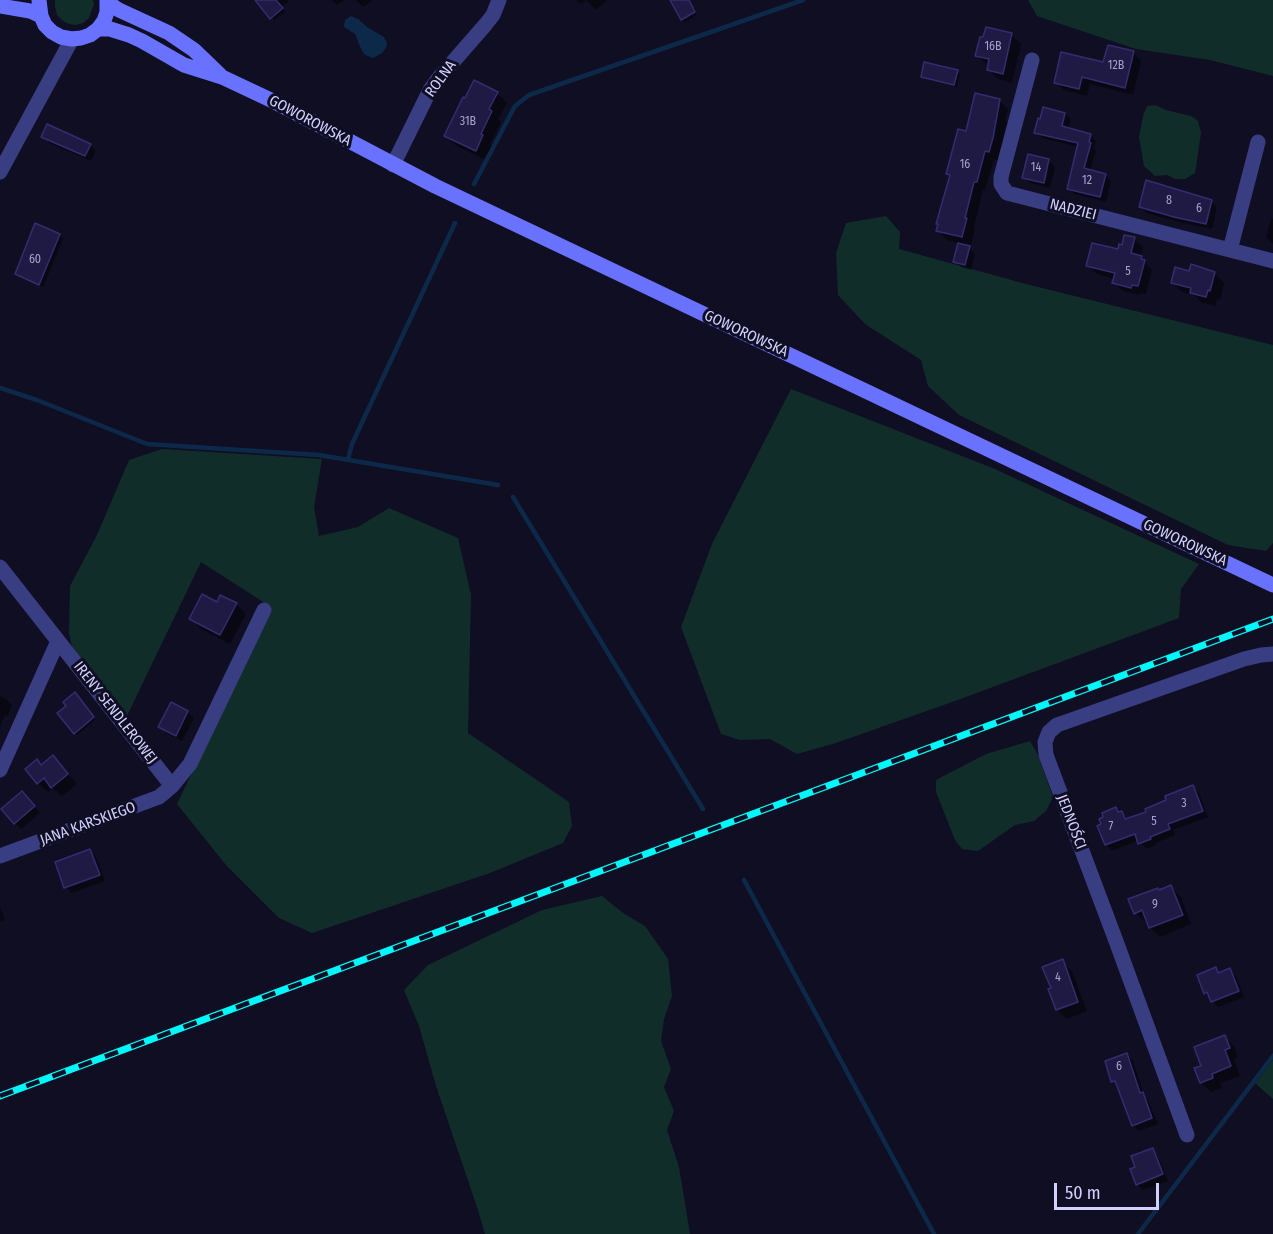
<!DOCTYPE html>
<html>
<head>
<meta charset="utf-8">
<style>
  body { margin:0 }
  #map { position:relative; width:1273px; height:1234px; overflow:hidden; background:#100e23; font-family:"Fira Sans Condensed",sans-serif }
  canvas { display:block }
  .scale { position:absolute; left:1054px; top:1183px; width:105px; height:27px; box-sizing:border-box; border:3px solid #d2d0ff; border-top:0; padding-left:8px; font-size:18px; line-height:21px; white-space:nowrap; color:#d2d0ff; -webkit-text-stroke:4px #100e23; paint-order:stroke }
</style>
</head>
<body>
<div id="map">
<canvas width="1273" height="1234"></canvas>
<div class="scale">50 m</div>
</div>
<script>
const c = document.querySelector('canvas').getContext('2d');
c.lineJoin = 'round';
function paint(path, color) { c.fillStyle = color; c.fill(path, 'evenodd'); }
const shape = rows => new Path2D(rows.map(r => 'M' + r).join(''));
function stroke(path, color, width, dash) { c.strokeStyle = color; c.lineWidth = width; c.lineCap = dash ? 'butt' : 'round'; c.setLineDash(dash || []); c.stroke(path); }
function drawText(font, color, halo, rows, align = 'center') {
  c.font = font + ' "Fira Sans Condensed",sans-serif'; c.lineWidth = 6; c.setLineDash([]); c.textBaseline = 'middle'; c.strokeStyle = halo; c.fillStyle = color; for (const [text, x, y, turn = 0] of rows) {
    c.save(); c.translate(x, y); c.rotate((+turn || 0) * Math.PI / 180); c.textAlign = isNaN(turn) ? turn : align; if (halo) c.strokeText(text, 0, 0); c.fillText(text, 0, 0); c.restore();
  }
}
const green = shape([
  [55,0,93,0,94,4,89,18,83,23,75,25,69,24,63,21,57,15,55,6],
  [1028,0,1273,0,1273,76,1210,60,1136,49,1037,16],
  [1155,105,1166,110,1191,116,1198,121,1201,133,1195,173,1185,179,1175,179,1167,175,1155,176,1144,166,1139,137,1143,116,1147,106],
  [886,216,900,232,899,249,1026,284,1273,345,1273,543,1266,551,1228,545,959,415,928,386,921,360,865,324,838,295,836,253,846,223],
  [791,389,995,469,1199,564,1181,589,1179,618,955,701,836,743,797,754,770,739,740,740,721,734,681,627,712,544],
  [162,449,322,459,314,507,319,536,358,527,389,508,458,538,471,595,468,733,569,802,572,826,563,843,490,873,312,933,279,918,226,865,177,804,271,607,201,562,125,720,77,670,69,633,70,586,97,535,129,460],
  [1030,741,1037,753,1053,797,1046,811,1034,821,1015,825,978,851,962,849,955,840,936,792,936,780,986,754],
  [602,896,623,913,645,926,668,959,672,996,664,1019,661,1041,671,1069,664,1087,674,1111,667,1130,679,1167,690,1234,485,1234,477,1207,436,1086,419,1026,404,990,428,965,542,910],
  [1273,1060,1273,1099,1255,1083]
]);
const water = shape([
  [351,16,358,19,367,27,384,37,387,43,386,48,382,53,373,58,365,55,362,51,355,34,344,27,345,20]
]);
const shadow = shape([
  [257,0,290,0,281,7,285,12,274,20],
  [332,0,344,0,337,5],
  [356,0,373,0,363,7],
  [576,0,586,0,581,4],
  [587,0,608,0,595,10],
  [680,0,688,0,697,15,685,22,682,19],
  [1011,35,1021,44,1012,83,998,79,988,69,989,66,987,65,977,55],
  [1133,52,1141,61,1133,95,1090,84,1087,96,1064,90,1055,82],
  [957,72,960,74,957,87,925,79,922,76],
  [497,93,507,103,498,119,501,122,490,144,492,146,486,160,455,145,446,135],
  [999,100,1008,109,1005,120,1007,122,998,160,994,159,985,190,983,190,974,227,975,228,971,245,966,244,975,254,971,270,961,267,955,261,959,243,947,240,938,231,951,177,948,174,968,133],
  [1065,114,1071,120,1068,129,1090,135,1096,141,1094,148,1096,150,1090,171,1106,175,1111,181,1106,202,1074,194,1069,188,1078,147,1042,138,1036,132],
  [43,136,90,145,96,151,91,161,49,143],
  [1049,161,1055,167,1050,188,1030,183,1024,177],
  [1211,201,1217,207,1212,229,1182,223,1146,213,1140,206],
  [1271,218,1273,219,1273,244,1266,237],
  [59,235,63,239,43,287,21,278,17,274],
  [1134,239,1143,247,1141,257,1152,270,1146,294,1140,293,1140,295,1123,291,1114,283,1115,279,1097,274,1088,266,1119,251],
  [1190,273,1214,273,1224,283,1220,300,1217,299,1215,306,1201,302,1195,296,1182,292,1173,283],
  [217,604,236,604,246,614,230,644,201,629,191,619],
  [0,696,6,699,12,705,8,716,5,715,0,726],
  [78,696,95,720,77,735,75,733],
  [187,712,194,718,182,741,166,733,160,727],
  [53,757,77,784,62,796,53,788,48,792,38,783,42,766],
  [1192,787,1199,793,1208,817,1173,830,1175,835,1156,843,1156,845,1146,849,1139,840,1112,851,1106,844,1116,809,1128,819,1148,812],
  [28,799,40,813,21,829,15,823],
  [90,851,96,857,105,881,72,893,66,887],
  [1171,887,1181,897,1191,924,1160,937,1150,927,1148,921,1145,922,1135,913,1159,892],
  [0,907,5,920,0,921],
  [1062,961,1072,971,1087,1011,1067,1019,1057,1009],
  [1215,969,1220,974,1229,970,1236,976,1244,997,1218,1007,1206,993],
  [1224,1037,1234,1046,1238,1058,1234,1059,1240,1076,1220,1083,1222,1088,1211,1092,1201,1082,1203,1067],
  [1127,1055,1133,1061,1144,1095,1148,1100,1158,1124,1139,1131,1133,1125,1120,1088,1113,1081],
  [1152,1150,1158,1156,1168,1181,1143,1190,1137,1184]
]);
const stream = shape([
  [474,184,515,106,529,95,803,0],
  [0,388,37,400,147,444,319,455,498,485],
  [348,459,352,444,455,223],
  [513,497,703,809],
  [744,880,934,1234],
  [1138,1234,1273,1056]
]);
const building = shape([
  [255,0,276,0,283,8,270,19,255,0],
  [670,0,689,0,695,12,681,20,670,0],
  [986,27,1012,33,1003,74,987,70,989,59,975,56,980,37,983,37,986,27],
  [1108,45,1134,51,1125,88,1082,77,1079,89,1054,83,1061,52,1103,62,1108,45],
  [924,62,958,70,954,85,921,77,924,62],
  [474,80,498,92,489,109,492,111,481,134,483,135,476,151,444,136,463,97,465,98,474,80],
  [975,93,1000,99,993,138,989,152,985,151,977,182,974,182,965,218,967,218,962,237,936,231,938,224,936,224,950,175,946,174,958,129,966,131,975,93],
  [1043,107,1065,113,1062,126,1091,134,1089,142,1091,143,1084,168,1106,174,1100,197,1067,189,1078,143,1034,133,1038,118,1040,119,1043,107],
  [47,124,91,144,85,156,41,137,47,124],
  [1028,154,1049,159,1044,183,1022,178,1028,154],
  [1146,180,1212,200,1206,224,1174,217,1139,207,1146,180],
  [35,223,60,234,39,285,15,274,35,223],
  [1124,235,1135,237,1131,253,1142,256,1141,259,1145,260,1138,286,1132,285,1131,288,1112,283,1115,273,1086,266,1092,243,1118,249,1119,244,1122,245,1124,235],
  [958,243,970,246,965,265,953,262,958,243],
  [1191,264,1215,272,1210,291,1208,290,1206,297,1190,293,1191,288,1171,283,1175,267,1189,271,1191,264],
  [202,594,217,602,220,595,237,603,220,635,189,619,202,594],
  [75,692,94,717,74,734,57,713,66,706,63,702,75,692],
  [171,702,188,711,176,736,158,727,171,702],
  [53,755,68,774,51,788,44,778,37,784,25,769,37,759,41,765,53,755],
  [1193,785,1203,811,1168,824,1170,829,1150,837,1151,839,1138,844,1135,834,1105,845,1097,826,1101,824,1099,819,1103,817,1102,813,1116,807,1118,812,1122,811,1125,819,1146,812,1145,809,1166,800,1165,796,1193,785],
  [22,791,35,806,14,824,1,809,22,791],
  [90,849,100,875,64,888,55,862,90,849],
  [1171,885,1183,915,1149,928,1142,910,1134,914,1128,899,1158,888,1159,890,1171,885],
  [1063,959,1078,1002,1056,1010,1048,989,1051,988,1042,967,1063,959],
  [1216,967,1218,973,1230,968,1239,991,1211,1002,1207,992,1204,994,1197,975,1216,967],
  [1225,1035,1230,1048,1225,1050,1231,1066,1212,1074,1213,1078,1200,1083,1194,1068,1201,1066,1194,1047,1225,1035],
  [1127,1053,1140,1093,1143,1092,1152,1118,1132,1126,1115,1081,1111,1082,1105,1061,1127,1053],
  [1153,1148,1163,1174,1136,1185,1130,1169,1135,1167,1131,1156,1153,1148]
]);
const street = shape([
  [1032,60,1001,177,1001,184,1007,193,1273,261],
  [393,165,430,90,438,79,486,24,493,15,499,0],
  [0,172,72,39],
  [1230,250,1258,142],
  [0,567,172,786],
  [0,770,58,641],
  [0,856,159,797,172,786,190,764,264,610],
  [1187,1135,1116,941,1046,755,1045,742,1049,732,1057,725,1244,659,1261,655,1273,654]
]);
const secondary = shape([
  [39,0,41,16,45,25,52,32,61,37,72,39,81,38,90,35,98,29,104,21,107,12,107,0],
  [108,3,119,10,169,33,194,50,220,75],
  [0,6,30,11,41,16],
  [98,29,110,29,129,35,142,41,184,65,222,77,275,102,435,186,1273,585]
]);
const rail = shape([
  [0,1096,1273,619]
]);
const numberNames = [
  ["16B",993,47],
  ["12B",1116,66],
  ["31B",468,122],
  ["16",965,165],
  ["14",1036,168],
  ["12",1087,181],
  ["8",1169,201],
  ["6",1199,209],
  ["60",35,260],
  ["5",1128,272],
  ["3",1184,804],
  ["5",1154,822],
  ["7",1111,827],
  ["9",1155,905],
  ["4",1058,978],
  ["6",1119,1067]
];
const streetNames = [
  ["ROLNA",441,79,-54],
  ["GOWOROWSKA",310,121,28],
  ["NADZIEI",1073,210,14],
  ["GOWOROWSKA",746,334,25],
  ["GOWOROWSKA",1185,543,25],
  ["IRENY SENDLEROWEJ",115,713,52],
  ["JEDNOŚCI",1071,822,69],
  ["JANA KARSKIEGO",88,824,-20]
];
paint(green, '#112d2a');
paint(water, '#0d2949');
paint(shadow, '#0007');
stroke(stream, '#0d2949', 4.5);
paint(building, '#1f1a44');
stroke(building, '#342c70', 1.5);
stroke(street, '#393d82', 15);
stroke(secondary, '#6872fe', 15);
stroke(rail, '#01f8fa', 7);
stroke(rail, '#100e23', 4.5, [14]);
drawText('12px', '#a5a2d0', null, numberNames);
drawText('15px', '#d2d0ff', '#100e23', streetNames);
</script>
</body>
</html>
